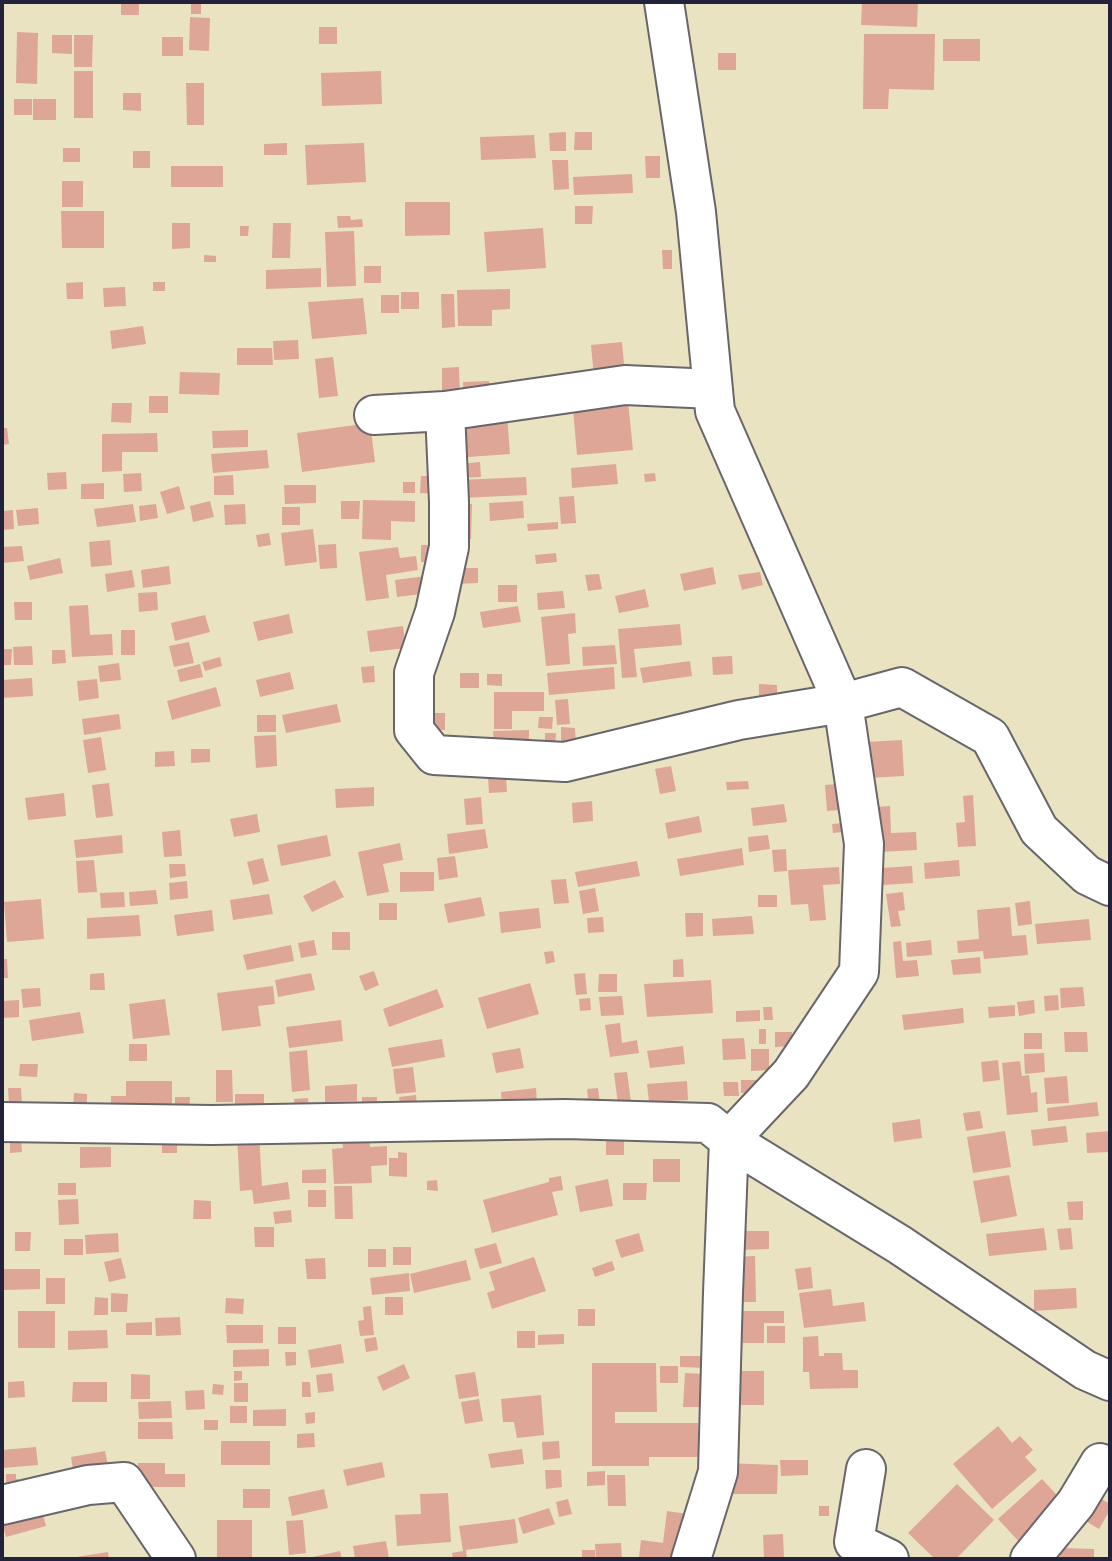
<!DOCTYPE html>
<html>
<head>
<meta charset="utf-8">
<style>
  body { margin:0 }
  #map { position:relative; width:1112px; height:1561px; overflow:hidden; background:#eae3c1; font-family:Mali,sans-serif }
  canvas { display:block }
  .frame { position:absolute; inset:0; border:4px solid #22223b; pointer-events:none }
</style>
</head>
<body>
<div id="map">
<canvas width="1112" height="1561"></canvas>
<div class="frame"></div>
</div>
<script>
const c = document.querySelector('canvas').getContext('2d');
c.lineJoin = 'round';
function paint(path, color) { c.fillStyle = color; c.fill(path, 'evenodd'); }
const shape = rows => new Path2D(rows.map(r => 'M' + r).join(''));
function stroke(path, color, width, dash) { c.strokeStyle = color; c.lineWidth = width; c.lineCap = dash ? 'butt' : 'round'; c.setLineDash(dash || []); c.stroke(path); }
const building = shape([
  [121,2,139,2,139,15,121,15],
  [191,2,201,2,201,14,191,14],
  [862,2,918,2,917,27,861,25],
  [190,17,210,18,209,51,189,50],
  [319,27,337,27,337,44,319,44],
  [17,32,38,33,37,84,16,83],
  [864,34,935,34,934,90,889,89,888,109,863,109],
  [52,35,72,35,72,54,52,53],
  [74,35,93,35,92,67,74,67],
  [162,37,183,37,183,56,162,56],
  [943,39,980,39,980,61,943,61],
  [718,53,736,53,736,70,718,70],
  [74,71,93,71,93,118,74,118],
  [381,71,382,104,322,106,321,73],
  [186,83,204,83,204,125,187,125],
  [123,93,141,93,141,111,123,110],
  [14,99,32,99,32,115,14,115],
  [33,99,56,99,56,120,33,120],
  [566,132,566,151,550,151,549,133],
  [575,132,592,132,592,150,574,150],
  [534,135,536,158,481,160,480,137],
  [287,143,287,155,264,155,264,144],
  [364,143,366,182,307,185,305,145],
  [63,148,80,148,80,162,63,162],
  [133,151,150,151,150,168,133,168],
  [645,156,660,156,660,178,646,178],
  [552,160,568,160,569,189,554,190],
  [171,166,223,166,223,187,171,187],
  [632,174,633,193,574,195,573,177],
  [62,181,83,181,83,207,62,207],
  [405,202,450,202,450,235,405,236],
  [575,206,593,206,592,224,575,224],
  [61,211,104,211,104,248,62,248],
  [337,216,350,216,351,220,362,219,363,227,338,228],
  [172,223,190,223,190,248,172,249],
  [273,223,291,223,290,258,272,258],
  [240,226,249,226,248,236,240,236],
  [543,228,546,268,487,272,484,232],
  [354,231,356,286,327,287,325,232],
  [662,250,672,250,672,269,663,269],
  [204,255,216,256,216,262,204,262],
  [364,266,381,266,381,283,364,283],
  [321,268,321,287,266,289,266,270],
  [83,282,83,299,67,299,66,283],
  [153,282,165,282,165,291,153,291],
  [125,287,126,306,104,307,103,288],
  [510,289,510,309,492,310,492,326,458,326,457,290],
  [401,292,419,292,419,309,401,309],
  [441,294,454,294,455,327,442,328],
  [381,295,399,295,399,313,381,313],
  [363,298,367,334,312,339,308,302],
  [143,326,146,344,112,349,110,331],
  [298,340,299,359,274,360,273,341],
  [622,342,625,375,594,378,591,345],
  [237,348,272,348,273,365,237,365],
  [333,357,338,396,319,398,315,359],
  [459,367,460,399,442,399,442,368],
  [180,372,220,373,219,395,179,394],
  [489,381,491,395,464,398,463,382],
  [627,392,633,450,577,455,572,397],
  [149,396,168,396,168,413,149,413],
  [112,403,132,403,131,423,111,422],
  [507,414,510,454,455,458,452,418],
  [370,423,375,462,302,472,297,433],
  [2,428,7,428,9,444,2,445],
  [248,430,248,447,213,448,212,431],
  [157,433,158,452,122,452,122,471,102,472,102,434],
  [267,450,269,468,213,473,211,454],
  [480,462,481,477,460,478,459,464],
  [616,464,618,484,572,488,571,468],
  [66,472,67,489,48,490,47,473],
  [141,473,142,491,124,492,123,474],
  [655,473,656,481,645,482,644,474],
  [233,475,234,495,214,495,214,476],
  [421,476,439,476,439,494,420,493],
  [526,477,527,495,460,498,459,480],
  [403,482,415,482,415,493,403,493],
  [104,483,104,499,81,499,81,484],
  [284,485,316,485,316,503,285,504],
  [179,486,185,509,167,514,160,492],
  [574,496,576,523,561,524,559,497],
  [363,500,415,501,415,522,391,521,391,540,362,539],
  [210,501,214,517,193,522,190,506],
  [341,501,360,501,359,519,341,519],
  [523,501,524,518,490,521,489,503],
  [133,504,136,522,97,527,94,509],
  [156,504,158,518,140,521,139,506],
  [245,504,246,524,225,525,224,505],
  [456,504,472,504,471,539,455,539],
  [282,507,300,507,300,525,282,525],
  [38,508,39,524,18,526,16,510],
  [13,510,14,529,2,530,2,511],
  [558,522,558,529,528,531,527,524],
  [313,529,317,562,285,566,281,533],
  [269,533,271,545,258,547,256,535],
  [110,540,112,565,91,567,89,542],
  [336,544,337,568,320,569,318,545],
  [421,545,439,545,439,562,421,562],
  [22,546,24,561,2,563,2,547],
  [398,547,400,558,416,556,418,570,386,575,389,598,366,601,359,552],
  [556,553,557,562,536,564,535,555],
  [60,558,63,573,30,580,27,566],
  [169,566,171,584,143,588,141,570],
  [713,567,716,584,684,591,680,574],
  [454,568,478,568,478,583,455,584],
  [132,570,135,587,107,592,105,574],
  [760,572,763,585,742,590,738,575],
  [599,574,602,589,588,591,585,575],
  [426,576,429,593,397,597,395,580],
  [498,585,517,585,517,602,498,602],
  [645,589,649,607,619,613,615,596],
  [563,591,565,608,538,610,537,593],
  [157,592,158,610,139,612,138,593],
  [14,602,32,602,32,620,15,620],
  [88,605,90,635,112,634,113,655,72,657,69,606],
  [518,606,521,622,483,628,480,612],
  [575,613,576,633,568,634,570,664,546,666,541,617],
  [289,614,293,633,258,641,253,622],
  [205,615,210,632,175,641,171,623],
  [680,624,682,645,634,649,637,677,622,678,618,629],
  [403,626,406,648,370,652,367,631],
  [121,630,135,630,135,655,121,655],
  [189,642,194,663,174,667,169,646],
  [615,645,617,664,583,666,582,647],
  [32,646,33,665,14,665,13,647],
  [2,649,12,649,11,665,2,665],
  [52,650,65,650,66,663,52,664],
  [732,656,733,674,713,675,712,657],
  [220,657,222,666,205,671,202,662],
  [690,661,692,676,643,683,640,668],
  [119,663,121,680,100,682,98,666],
  [200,664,203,677,180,682,177,670],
  [374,666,375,682,363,683,361,667],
  [614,667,615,689,549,695,547,673],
  [290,672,294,689,260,697,256,680],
  [460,673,479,673,479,688,460,688],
  [487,674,502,674,502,686,487,685],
  [32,678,33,696,2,698,2,680],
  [97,679,99,698,79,701,77,681],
  [759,684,777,685,777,702,759,701],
  [216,687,221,706,172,720,167,701],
  [494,692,544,692,544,711,512,711,512,729,494,729],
  [568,699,570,724,557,725,555,700],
  [337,704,341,722,286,733,282,715],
  [427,713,445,713,445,730,426,730],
  [119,714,121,729,84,735,82,719],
  [257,715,276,715,276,732,257,732],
  [539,717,553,717,552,729,538,728],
  [561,727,575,728,576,744,561,745],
  [529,730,529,743,494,744,493,731],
  [545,733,556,733,555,746,545,746],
  [276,735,277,766,256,768,254,736],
  [101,737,106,770,88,773,83,740],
  [902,740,904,776,868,778,866,742],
  [191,749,210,749,210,762,191,763],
  [174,751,175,766,155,767,155,752],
  [671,766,676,791,660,794,655,769],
  [506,776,507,792,489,793,488,777],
  [748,781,749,789,727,790,726,782],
  [109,783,113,816,96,818,92,785],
  [837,784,839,810,827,811,825,785],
  [374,787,374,806,336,808,335,789],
  [64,793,66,816,28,820,25,798],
  [973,795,976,846,958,847,956,823,965,822,963,796],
  [481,797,483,824,466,825,464,799],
  [592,801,593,821,573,823,572,803],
  [784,804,787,822,753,826,751,808],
  [890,806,891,833,916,832,917,850,879,852,876,807],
  [257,814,260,832,234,837,230,819],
  [699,816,702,832,668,839,665,823],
  [842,823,842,832,833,833,832,824],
  [485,829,488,848,449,854,447,834],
  [180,830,182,856,164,857,162,832],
  [122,835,123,853,76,858,74,840],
  [327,835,331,856,281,866,277,845],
  [768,835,770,849,749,852,748,837],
  [400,843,403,860,383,864,389,892,367,896,358,852],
  [742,848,744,865,680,876,677,859],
  [786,849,787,871,774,872,772,850],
  [455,856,458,877,439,880,437,858],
  [263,858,269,881,253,885,247,862],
  [94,860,97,892,78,893,76,861],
  [959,860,960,876,925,879,924,863],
  [637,861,640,876,578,887,575,872],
  [169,864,185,864,186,876,170,878],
  [912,866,913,883,883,885,882,868],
  [839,867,840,884,823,885,826,920,810,921,808,904,791,905,788,870],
  [400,872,434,872,434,891,400,892],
  [566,879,569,903,554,904,551,880],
  [335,880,344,897,312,912,303,896],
  [187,881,188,898,170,900,169,883],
  [595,888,599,911,583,914,579,891],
  [156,890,158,904,130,906,129,892],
  [124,892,125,907,101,908,100,893],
  [903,892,905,910,898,911,901,926,891,927,886,894],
  [269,894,273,914,233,920,230,900],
  [758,895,777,895,777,907,758,907],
  [481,897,485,916,448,923,444,904],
  [41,899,44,939,7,942,4,902],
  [1030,901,1032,924,1018,926,1015,903],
  [379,903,397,903,397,920,379,920],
  [1010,907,1012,936,1026,935,1028,955,984,959,983,951,958,953,957,941,979,939,977,910],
  [539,908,541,928,501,933,499,912],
  [212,910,214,931,177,936,174,915],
  [685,913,703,913,703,936,686,937],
  [139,915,141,936,87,939,87,918],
  [752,916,754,934,713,936,712,919],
  [603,917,604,932,588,933,587,918],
  [1089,919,1091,940,1037,944,1035,924],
  [332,932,350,932,350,950,332,950],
  [314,940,317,955,301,958,298,943],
  [931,940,932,955,907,957,906,943],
  [901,941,903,961,917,960,919,976,896,978,893,942],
  [291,945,294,961,247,970,243,955],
  [553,951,555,962,546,964,544,952],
  [980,957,981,973,953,975,951,960],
  [2,959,7,959,8,978,2,978],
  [683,959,684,977,673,977,673,960],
  [374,971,379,985,365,991,359,976],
  [104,973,105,990,90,990,90,974],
  [311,973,315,990,278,997,275,980],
  [585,973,587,994,576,995,574,974],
  [599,974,617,974,617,992,598,992],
  [711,980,713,1013,647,1017,644,984],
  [530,983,539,1014,487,1029,478,998],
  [273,986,275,1004,258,1006,261,1026,222,1031,217,993],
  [1083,987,1085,1006,1061,1008,1060,988],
  [40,988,41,1006,23,1008,21,989],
  [437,989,444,1007,389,1027,383,1009],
  [1058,995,1059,1010,1045,1011,1044,996],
  [622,996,624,1015,601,1016,599,997],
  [590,998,591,1010,580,1011,579,999],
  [165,999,170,1035,133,1039,129,1004],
  [19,1000,19,1017,2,1018,2,1001],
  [1034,1000,1035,1013,1019,1016,1017,1002],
  [1015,1005,1015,1016,989,1018,988,1007],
  [763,1007,772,1007,773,1020,764,1020],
  [963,1008,964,1023,904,1030,902,1015],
  [760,1010,760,1021,736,1022,736,1011],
  [80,1012,84,1033,32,1041,29,1020],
  [341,1020,343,1041,289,1048,286,1027],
  [620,1023,622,1043,637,1040,639,1053,610,1057,605,1025],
  [759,1029,766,1029,766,1044,759,1044],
  [775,1032,792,1032,793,1046,775,1047],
  [1064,1032,1087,1032,1088,1052,1065,1052],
  [1024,1033,1042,1033,1042,1049,1024,1049],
  [744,1038,746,1059,723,1060,722,1039],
  [442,1039,445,1057,392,1067,388,1048],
  [129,1044,147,1044,147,1061,129,1061],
  [683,1046,685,1064,650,1068,647,1051],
  [520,1048,524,1068,496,1073,492,1053],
  [751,1049,769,1049,769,1070,751,1071],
  [307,1050,310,1090,292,1092,289,1052],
  [1044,1053,1045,1072,1025,1074,1024,1054],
  [998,1060,1000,1080,983,1082,981,1062],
  [1020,1061,1022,1076,1029,1075,1031,1093,1037,1092,1038,1112,1007,1115,1002,1063],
  [20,1064,38,1064,37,1077,19,1076],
  [413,1067,416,1092,396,1094,393,1069],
  [216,1070,232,1070,233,1102,216,1102],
  [627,1072,631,1102,618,1104,614,1073],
  [1067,1076,1069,1103,1046,1104,1044,1078],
  [741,1080,768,1080,769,1092,741,1093],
  [126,1081,172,1081,172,1110,111,1109,111,1096,126,1096],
  [687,1081,688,1100,649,1102,647,1084],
  [723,1082,738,1082,739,1096,724,1096],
  [357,1084,357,1101,325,1102,325,1086],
  [8,1088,21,1088,22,1104,9,1104],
  [536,1088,537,1103,502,1106,501,1092],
  [598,1088,600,1103,546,1103,588,1098,587,1089],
  [74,1093,87,1094,87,1109,73,1109],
  [235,1094,264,1094,264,1111,235,1111],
  [416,1095,417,1108,401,1110,399,1097],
  [175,1097,190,1097,189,1112,175,1111],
  [362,1097,377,1097,377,1110,362,1110],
  [308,1098,309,1108,295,1108,294,1099],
  [1097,1102,1099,1116,1048,1121,1047,1108],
  [980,1111,983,1128,966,1131,963,1113],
  [920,1119,922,1138,894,1142,892,1123],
  [1066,1126,1068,1142,1033,1146,1031,1130],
  [1005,1131,1011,1167,973,1173,967,1137],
  [1110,1131,1110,1152,1087,1153,1086,1133],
  [259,1134,262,1186,288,1182,290,1199,254,1204,252,1190,240,1191,237,1135],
  [369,1135,370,1147,387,1146,387,1165,371,1166,372,1183,334,1184,332,1149,343,1148,342,1136],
  [606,1137,624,1138,624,1155,606,1155],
  [162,1138,177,1138,177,1153,162,1153],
  [21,1139,22,1152,10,1153,10,1140],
  [80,1147,111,1147,111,1167,80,1168],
  [398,1152,407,1153,407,1177,389,1176,389,1158,398,1158],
  [653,1159,680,1159,680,1182,653,1182],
  [326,1169,326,1183,302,1183,302,1170],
  [1009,1175,1017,1216,981,1223,973,1181],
  [561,1176,563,1190,552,1192,558,1215,492,1233,483,1200,549,1182,549,1178],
  [608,1179,613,1206,580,1212,575,1186],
  [437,1180,438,1191,427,1190,427,1181],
  [58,1183,76,1183,76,1195,58,1195],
  [623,1183,647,1183,646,1200,623,1200],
  [334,1186,352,1186,353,1219,335,1219],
  [308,1190,326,1190,326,1207,308,1207],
  [78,1199,79,1224,59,1225,58,1200],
  [194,1200,211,1201,211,1219,193,1219],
  [1083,1201,1083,1220,1069,1220,1067,1202],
  [291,1210,292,1222,275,1224,273,1212],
  [254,1227,274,1227,274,1247,255,1247],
  [1044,1228,1047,1250,989,1256,986,1234],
  [1071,1228,1073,1249,1060,1250,1057,1229],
  [739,1231,769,1231,769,1249,739,1250],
  [15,1232,31,1232,30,1251,15,1251],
  [118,1233,119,1252,86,1254,85,1235],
  [639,1233,644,1251,621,1258,615,1240],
  [64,1239,83,1239,83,1255,64,1255],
  [496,1243,502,1263,480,1269,474,1249],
  [393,1247,411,1247,411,1265,393,1265],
  [368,1249,386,1249,386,1267,368,1267],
  [755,1256,756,1302,736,1302,735,1257],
  [534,1257,546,1291,492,1309,487,1293,495,1290,489,1272],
  [121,1258,126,1278,109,1282,104,1262],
  [325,1258,326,1279,307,1279,305,1259],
  [466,1260,471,1280,414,1293,410,1274],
  [612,1261,615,1270,595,1277,592,1268],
  [811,1267,813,1288,798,1290,795,1269],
  [2,1269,40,1269,40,1289,2,1290],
  [409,1273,410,1291,372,1295,370,1278],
  [46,1278,65,1278,65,1304,46,1304],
  [1076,1288,1077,1308,1034,1311,1034,1290],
  [831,1289,833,1306,864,1302,866,1321,804,1328,799,1293],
  [111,1293,128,1294,127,1312,111,1312],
  [95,1297,108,1298,108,1315,94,1315],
  [385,1297,403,1297,403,1315,385,1315],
  [226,1298,244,1299,243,1314,225,1313],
  [371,1306,374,1335,360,1336,358,1321,364,1320,363,1307],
  [578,1309,595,1309,595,1326,578,1326],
  [18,1311,55,1311,55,1348,18,1348],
  [738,1311,784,1311,784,1323,764,1323,764,1343,738,1343],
  [180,1317,181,1335,156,1336,155,1318],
  [152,1322,152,1335,126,1335,126,1323],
  [226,1325,263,1325,263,1343,227,1343],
  [767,1326,785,1326,785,1343,767,1343],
  [278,1327,296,1327,296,1344,278,1344],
  [107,1330,108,1348,68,1350,68,1331],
  [517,1331,535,1331,535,1348,517,1348],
  [564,1334,564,1344,538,1345,538,1335],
  [818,1336,819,1356,824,1356,824,1353,842,1353,843,1370,858,1370,858,1388,810,1389,809,1372,803,1372,803,1337],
  [376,1337,378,1350,366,1352,364,1339],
  [341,1344,344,1363,311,1368,308,1350],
  [269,1349,269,1366,233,1367,233,1350],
  [285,1352,296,1352,296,1365,286,1366],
  [680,1356,707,1356,707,1368,680,1367],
  [592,1363,656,1363,657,1412,615,1412,615,1423,698,1423,699,1457,649,1457,649,1466,592,1466],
  [404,1364,410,1378,383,1391,377,1377],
  [660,1366,678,1366,678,1383,660,1383],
  [234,1371,242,1371,242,1380,234,1381],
  [733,1371,764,1371,764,1405,734,1405],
  [475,1372,479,1396,459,1399,455,1375],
  [332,1373,334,1391,318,1393,316,1375],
  [685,1373,705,1374,704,1407,683,1407],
  [131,1374,150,1375,150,1399,131,1399],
  [24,1381,25,1397,8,1398,8,1382],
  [73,1382,107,1382,107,1402,72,1402],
  [302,1382,310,1382,311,1397,302,1397],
  [234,1383,248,1383,248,1402,234,1402],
  [213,1384,224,1385,223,1395,212,1394],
  [204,1390,205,1409,186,1410,185,1391],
  [541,1395,544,1435,517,1438,514,1422,503,1422,501,1399],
  [479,1399,483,1421,465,1424,461,1402],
  [171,1401,172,1418,139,1419,138,1402],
  [230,1406,247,1406,247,1423,230,1423],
  [286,1409,286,1426,253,1426,253,1410],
  [315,1412,315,1423,306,1424,305,1413],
  [204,1420,218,1420,218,1430,204,1430],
  [138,1422,172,1422,173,1439,138,1439],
  [998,1426,1012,1443,1020,1436,1033,1450,1025,1457,1037,1470,992,1509,953,1464],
  [314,1433,315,1447,297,1448,297,1434],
  [221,1441,270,1441,270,1465,221,1465],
  [559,1441,560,1458,543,1460,542,1442],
  [36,1447,38,1465,3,1468,2,1450],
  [522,1449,524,1464,491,1468,488,1454],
  [105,1451,109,1471,74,1477,71,1457],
  [780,1460,808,1460,808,1475,781,1476],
  [382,1462,385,1477,347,1486,343,1470],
  [138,1463,165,1463,165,1474,185,1474,185,1487,138,1487],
  [724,1463,778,1465,777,1494,723,1494],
  [545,1470,561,1470,562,1487,546,1489],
  [605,1471,605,1485,587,1486,587,1472],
  [6,1474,16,1474,16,1479,19,1479,19,1494,6,1486],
  [607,1475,625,1475,626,1506,608,1506],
  [1042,1479,1067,1506,1023,1546,998,1519],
  [957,1484,994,1520,956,1559,935,1559,908,1533],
  [243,1489,270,1489,270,1508,243,1508],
  [324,1489,328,1508,292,1516,288,1497],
  [448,1493,451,1542,397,1546,395,1515,421,1514,420,1494],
  [1098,1497,1110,1504,1110,1510,1099,1529,1084,1520],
  [568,1499,572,1514,559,1517,556,1502],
  [819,1506,829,1506,829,1516,819,1516],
  [41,1508,46,1526,6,1537,2,1523],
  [549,1508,555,1524,523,1534,518,1518],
  [667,1511,688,1514,682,1559,656,1559,639,1557,641,1540,663,1543],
  [515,1519,518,1543,466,1550,467,1559,453,1559,452,1553,463,1551,459,1526],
  [217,1520,252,1520,252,1559,217,1559],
  [303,1520,306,1553,289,1555,286,1521],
  [783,1534,784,1559,764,1559,763,1535],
  [386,1541,389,1559,355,1559,353,1546],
  [621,1543,622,1559,596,1559,595,1544],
  [1060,1548,1094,1549,1094,1559,1060,1559],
  [582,1550,595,1550,595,1559,582,1559],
  [340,1551,342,1559,308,1559,308,1558],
  [108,1552,109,1559,70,1559,70,1558]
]);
const minor = shape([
  [664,2,696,212,715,411,843,703,864,844,859,972,791,1074,729,1140,723,1293,718,1472,691,1559],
  [445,411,449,502,449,547,435,612,414,673,414,730,434,755,565,762,739,720,843,703,902,687,990,737,1039,830,1087,875,1110,886],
  [374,415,445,411,625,385,713,389],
  [2,1122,212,1125,565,1119,708,1123,729,1140,900,1245,1085,1370,1110,1381],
  [866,1469,854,1542,889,1559],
  [2,1505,88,1485,124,1482,176,1559],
  [1030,1559,1076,1503,1100,1463]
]);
paint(building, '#dda697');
stroke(minor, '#68666a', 42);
stroke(minor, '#fff', 38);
</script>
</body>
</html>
